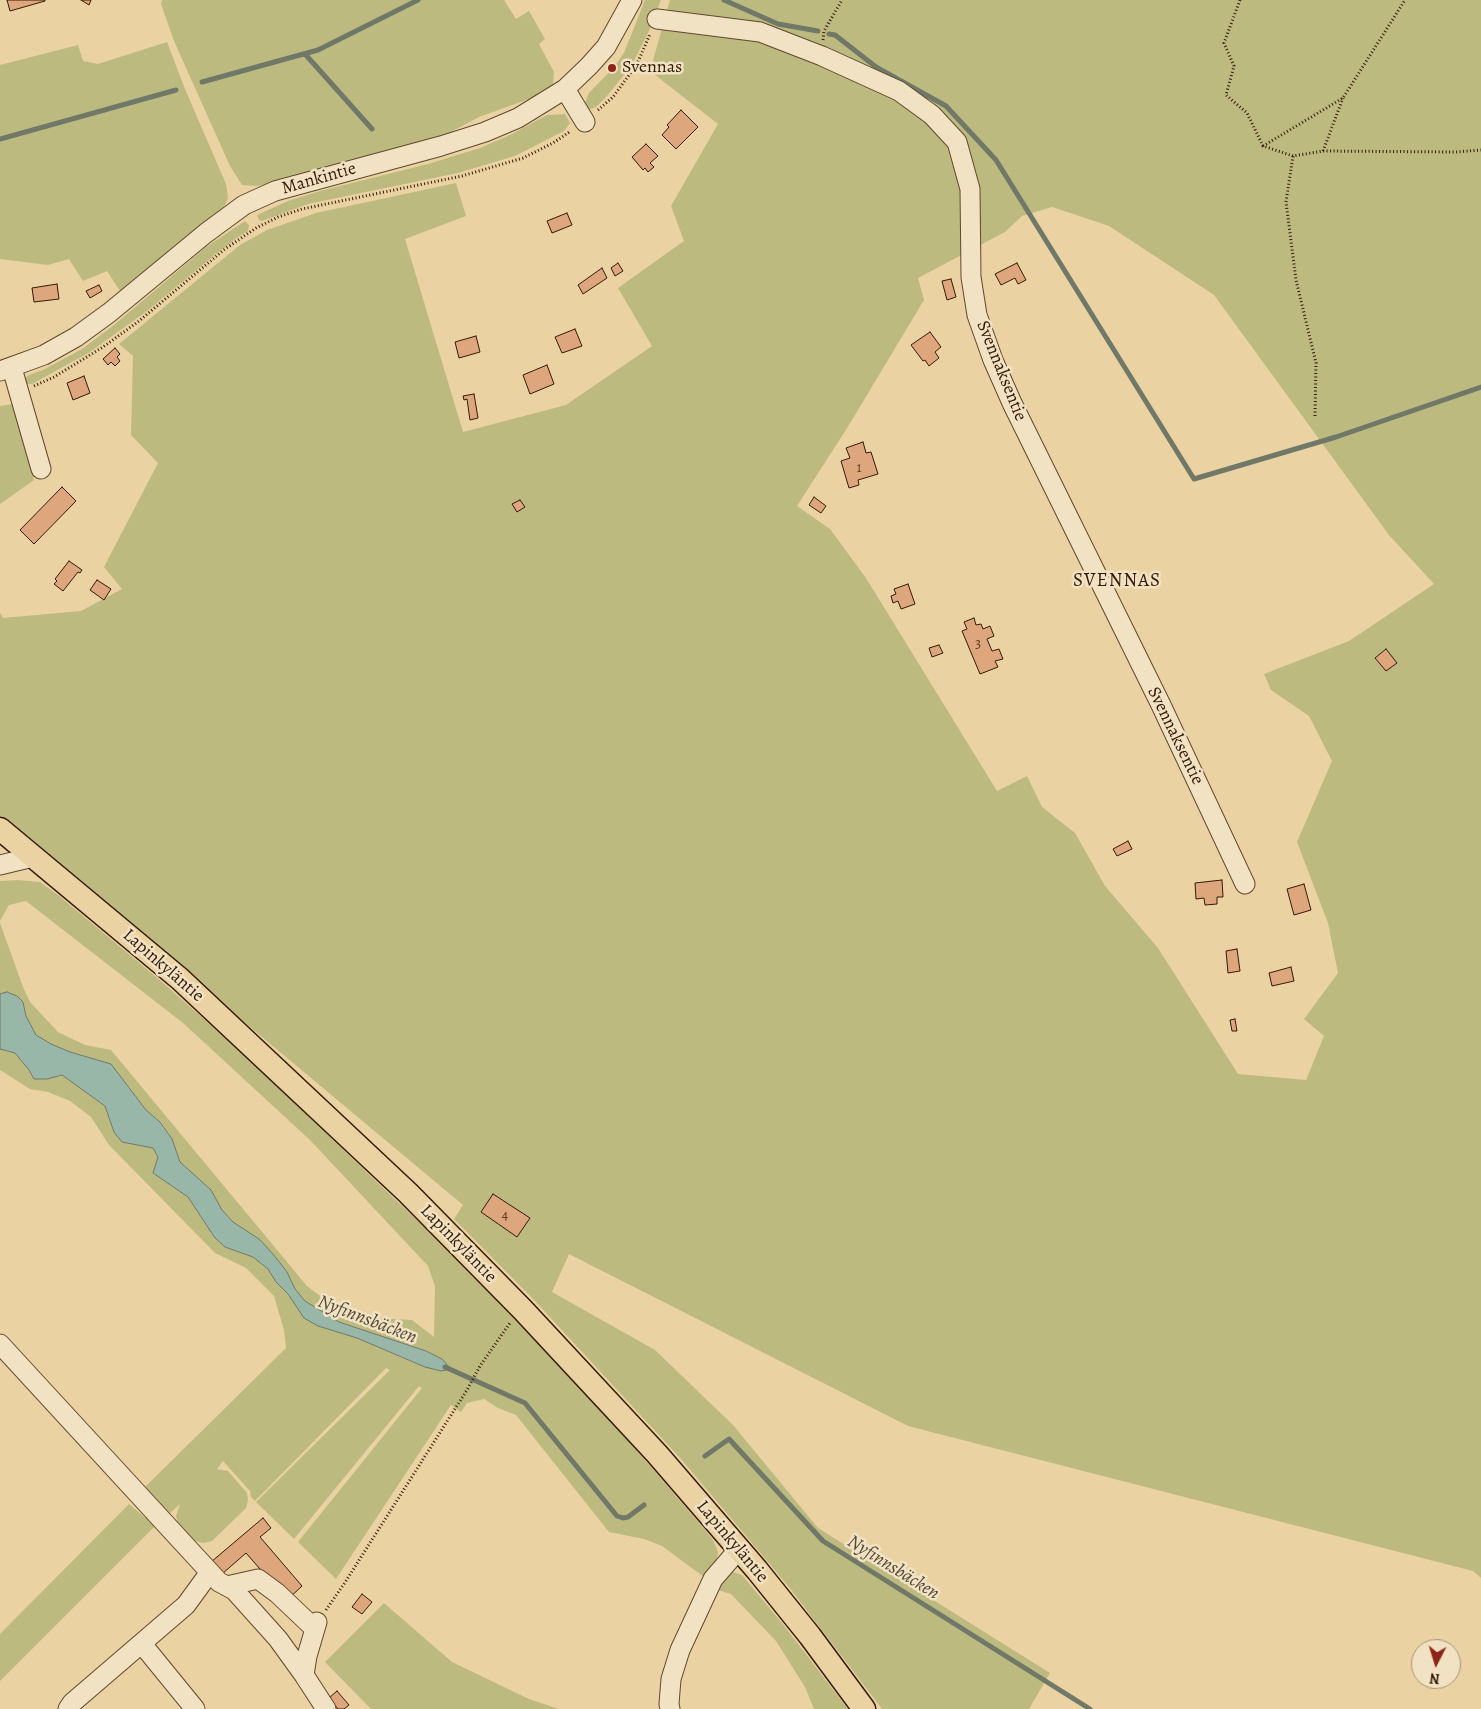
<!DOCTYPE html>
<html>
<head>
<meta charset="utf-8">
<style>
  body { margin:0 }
  #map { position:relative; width:1481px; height:1709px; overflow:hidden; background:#ead2a2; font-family:Alegreya,serif }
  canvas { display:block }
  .north { position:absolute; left:1411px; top:1639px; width:50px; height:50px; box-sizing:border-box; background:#f1e2c3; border:1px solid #a69277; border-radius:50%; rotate:185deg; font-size:14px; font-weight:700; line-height:20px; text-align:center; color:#351906 }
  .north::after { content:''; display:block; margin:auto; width:18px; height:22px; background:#8f2418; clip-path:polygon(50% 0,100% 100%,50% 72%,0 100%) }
</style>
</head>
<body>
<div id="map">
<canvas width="1481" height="1709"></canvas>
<div class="north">N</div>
</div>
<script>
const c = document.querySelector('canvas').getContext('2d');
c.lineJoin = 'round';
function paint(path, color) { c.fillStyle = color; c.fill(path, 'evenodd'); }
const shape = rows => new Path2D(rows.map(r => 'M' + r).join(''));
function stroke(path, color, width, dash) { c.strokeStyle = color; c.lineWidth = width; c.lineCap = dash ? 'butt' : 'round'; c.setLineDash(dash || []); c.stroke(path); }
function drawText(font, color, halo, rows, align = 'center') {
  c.font = font + ' Alegreya,serif'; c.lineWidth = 5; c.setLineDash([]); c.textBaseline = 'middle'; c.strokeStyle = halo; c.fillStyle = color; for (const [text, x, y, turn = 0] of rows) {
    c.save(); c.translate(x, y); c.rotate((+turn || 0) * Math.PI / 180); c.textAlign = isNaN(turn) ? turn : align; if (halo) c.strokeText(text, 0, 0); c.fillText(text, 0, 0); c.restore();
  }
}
const green = shape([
  [162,0,504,0,516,19,529,11,545,39,539,44,554,72,553,84,540,95,479,117,434,141,279,182,258,186,242,185,230,166,174,41,161,4],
  [645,0,661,0,649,31,632,65,607,96,596,107,591,109,587,109,584,105,589,93,614,67,624,53],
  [670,0,1481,0,1481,1578,1473,1571,908,1426,569,1254,552,1292,655,1350,733,1425,818,1528,1050,1673,1029,1709,882,1709,789,1587,681,1459,535,1301,454,1219,463,1205,0,818,0,613,3,618,81,611,122,589,104,567,158,463,131,435,133,356,119,344,240,245,267,230,316,213,456,183,466,216,405,239,463,432,566,405,652,346,618,288,684,241,671,206,718,124,650,71],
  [1052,207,1109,226,1214,295,1389,535,1434,584,1349,641,1264,674,1271,690,1309,716,1332,761,1297,842,1328,923,1338,973,1304,1019,1324,1036,1306,1080,1238,1074,1158,948,1105,886,1075,833,1042,807,1027,776,997,791,866,578,830,529,797,506,849,425,924,300,918,278,1005,232,1022,216],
  [167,42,185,89,226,184,228,198,225,205,219,212,120,291,107,271,83,281,69,259,48,265,0,259,0,65,78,45,83,61,98,64],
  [565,114,570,123,564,131,515,156,458,173,308,204,262,221,259,220,257,215,288,201,320,191,428,164,480,148,512,134,547,115],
  [245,221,249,225,248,231,238,237,211,258,147,311,90,352,32,384,24,384,25,378,29,375,43,370,82,349,114,325,206,247],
  [13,404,34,480,0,504,0,406],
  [17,880,40,882,58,895,161,981,242,1053,424,1227,519,1324,620,1431,706,1531,713,1540,718,1552,717,1559,704,1577,662,1546,644,1539,609,1532,516,1415,498,1408,484,1399,467,1403,461,1412,451,1405,336,1579,298,1542,422,1388,419,1386,294,1539,256,1502,390,1370,386,1368,255,1501,251,1497,250,1491,223,1461,217,1469,228,1471,247,1493,248,1500,246,1508,212,1541,203,1543,188,1539,178,1525,176,1516,180,1504,167,1516,142,1490,286,1348,284,1330,274,1296,246,1268,215,1253,109,1145,91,1117,70,1101,48,1092,30,1089,0,1070,0,1049,15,1053,29,1070,34,1079,47,1079,62,1075,105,1106,114,1132,122,1142,153,1148,158,1157,153,1173,188,1197,215,1238,225,1247,253,1257,268,1269,276,1282,318,1326,357,1338,425,1367,442,1359,426,1351,339,1322,305,1301,295,1289,287,1272,259,1239,233,1222,222,1210,210,1190,180,1162,172,1139,161,1122,146,1110,111,1064,70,1052,51,1044,36,1035,26,1016,23,1002,7,992,0,994,0,923,23,987,30,1002,58,1032,85,1045,111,1050,307,1286,348,1317,412,1320,434,1337,435,1286,428,1266,310,1140,183,1023,26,901,9,905,0,921,0,881],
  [129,1504,155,1526,0,1681,0,1634],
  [733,1572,742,1575,782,1623,848,1709,814,1709,805,1687,776,1641,731,1594,718,1590,724,1577,727,1574],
  [384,1603,452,1662,529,1699,559,1709,371,1709,325,1662]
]);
const water = shape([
  [7,992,17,996,23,1002,26,1016,36,1035,51,1044,70,1052,111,1064,146,1110,160,1122,172,1139,180,1162,211,1190,222,1210,233,1222,259,1239,273,1254,287,1272,295,1289,305,1301,339,1322,426,1351,442,1359,451,1369,441,1371,425,1367,357,1338,318,1326,304,1318,288,1294,276,1282,268,1269,253,1257,225,1247,215,1238,188,1197,153,1173,158,1157,153,1148,122,1142,114,1132,105,1106,62,1075,47,1079,34,1079,29,1070,15,1053,0,1049,0,994,7,992]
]);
const stream = shape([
  [724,0,778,24,818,31],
  [829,34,835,35,876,67,946,106,996,160,1194,479,1336,437,1481,387],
  [305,54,372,129],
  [202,82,318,50,418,0],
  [0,139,176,90],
  [445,1367,525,1403,617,1516,623,1518,628,1517,644,1505],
  [705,1456,729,1439,823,1541,1090,1709]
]);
const building = shape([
  [7,0,45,0,45,1,10,11,7,0],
  [81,0,91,0,89,5,81,0],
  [681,110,698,127,676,149,662,135,669,127,667,125,681,110],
  [646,144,658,156,650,163,654,167,648,172,645,168,643,170,632,157,646,144],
  [567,213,572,225,552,233,547,221,567,213],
  [618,263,623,271,615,276,611,268,618,263],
  [1017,263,1026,280,1018,284,1015,278,1001,285,995,274,1017,263],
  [602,268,607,278,583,294,578,285,602,268],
  [951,279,956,297,947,300,942,281,951,279],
  [57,284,59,299,34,302,32,288,57,284],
  [99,285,102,291,90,298,86,291,99,285],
  [575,329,582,346,562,353,555,337,575,329],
  [930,332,941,347,935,352,939,358,929,366,925,360,923,361,911,345,930,332],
  [476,336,480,352,459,358,455,342,476,336],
  [115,348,120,354,117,357,120,361,115,366,111,362,108,365,103,359,115,348],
  [547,365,554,384,530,394,523,375,547,365],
  [84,376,90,393,73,400,67,383,84,376],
  [474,394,478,418,470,420,467,399,464,400,463,396,474,394],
  [863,442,866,453,871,452,878,474,858,480,859,485,849,488,841,461,850,458,846,448,863,442],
  [62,487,76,501,34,544,20,530,62,487],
  [814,497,826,506,821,513,809,505,814,497],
  [520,500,525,507,517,512,512,504,520,500],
  [69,561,82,570,80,573,78,572,63,591,54,584,57,581,55,579,69,561],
  [97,580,111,589,104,600,90,590,97,580],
  [908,584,915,604,901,609,898,601,893,603,891,596,896,594,894,589,908,584],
  [974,618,976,625,981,624,983,629,990,626,994,636,987,639,992,651,999,649,1003,659,995,661,998,667,980,674,962,631,967,629,964,622,974,618],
  [939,645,943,653,932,657,929,648,939,645],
  [1386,649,1397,663,1386,671,1375,658,1386,649],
  [1128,841,1132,849,1117,856,1113,849,1128,841],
  [1222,880,1223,897,1217,897,1217,904,1205,905,1204,898,1196,899,1195,883,1222,880],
  [1304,884,1311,910,1294,915,1287,889,1304,884],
  [1237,949,1240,971,1228,973,1226,951,1237,949],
  [1291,967,1294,981,1272,986,1269,973,1291,967],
  [1235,1019,1237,1031,1232,1031,1230,1020,1235,1019],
  [493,1194,530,1218,517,1237,481,1212,493,1194],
  [263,1518,271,1528,260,1537,302,1586,287,1600,246,1553,222,1574,211,1562,263,1518],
  [362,1594,372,1602,362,1614,352,1607,362,1594],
  [337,1691,349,1705,344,1709,338,1709,329,1698,337,1691]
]);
const path = shape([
  [1240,0,1224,43,1234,66,1226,95,1247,113,1263,146,1293,156,1323,151,1456,152,1481,150],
  [823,40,824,31,842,0],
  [598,110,613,97,637,64,650,34],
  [1263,146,1343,98,1405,0],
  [1323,151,1343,98],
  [1293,156,1286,202,1296,280,1316,363,1315,416],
  [34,386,54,377,103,347,139,321,225,249,256,228,278,217,302,209,462,176,523,158,553,143,571,131],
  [326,1610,344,1584,467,1390,480,1366,510,1323]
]);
const minor = shape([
  [657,19,760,32,822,56,899,91,932,115,957,142,970,189,971,277,977,315,993,360,1012,403,1161,705,1245,884],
  [565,89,585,122],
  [12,368,41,469],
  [0,371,44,355,76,337,109,313,206,233,244,205,275,191,441,146,485,132,518,118,565,89,589,66,606,47,632,0],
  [0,865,33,857],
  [0,1344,219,1582,234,1590,278,1639,304,1675,326,1709],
  [227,1586,258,1579,277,1593,315,1629],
  [142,1644,195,1709],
  [304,1675,307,1656,317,1622],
  [68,1709,72,1703,186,1605,210,1572],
  [670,1709,669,1704,671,1679,680,1650,713,1579,739,1549]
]);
const major = shape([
  [0,829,180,979,408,1193,523,1310,657,1454,757,1570,810,1636,864,1709]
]);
const markers = [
  [612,68,5,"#8f2418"]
];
const numberNames = [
  ["1",859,468],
  ["3",978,644],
  ["4",505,1215]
];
const poiNames = [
  ["Svennas",622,68]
];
const streetNames = [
  ["Mankintie",319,179,-16],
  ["Svennaksentie",1001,371,68],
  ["Svennaksentie",1175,736,64],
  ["Lapinkyläntie",163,966,41],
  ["Lapinkyläntie",458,1244,46],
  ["Lapinkyläntie",732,1542,50]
];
const neighbourhoodNames = [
  ["SVENNAS",1117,581]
];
const waterNames = [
  ["Nyfinnsbäcken",367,1320,21],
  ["Nyfinnsbäcken",893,1568,32]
];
paint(green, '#bdba80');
paint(water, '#98b7a9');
stroke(water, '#707868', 1);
stroke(stream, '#707868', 5);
paint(building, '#dea67d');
stroke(building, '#351906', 1);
stroke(minor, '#62472d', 21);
stroke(major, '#351906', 25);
stroke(path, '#351906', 3, [1, 2.5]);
stroke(minor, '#f1e2c3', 19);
stroke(major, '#ead2a2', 22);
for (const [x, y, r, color] of markers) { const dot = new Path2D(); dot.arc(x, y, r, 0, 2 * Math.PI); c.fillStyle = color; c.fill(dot); stroke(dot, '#f1e2c3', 2); }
drawText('15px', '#5f3c24', null, numberNames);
drawText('18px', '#351906', '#f1e2c3', poiNames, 'left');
drawText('18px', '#351906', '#f1e2c3', streetNames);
c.letterSpacing = '1px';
drawText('19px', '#351906', '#f1e2c3', neighbourhoodNames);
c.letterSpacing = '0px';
drawText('italic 19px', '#534837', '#f1e2c3', waterNames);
</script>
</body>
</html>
